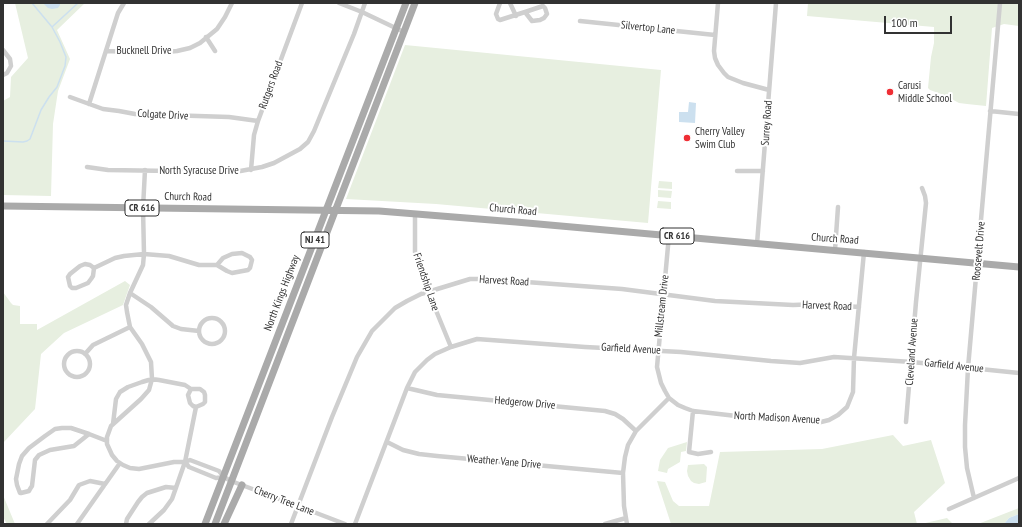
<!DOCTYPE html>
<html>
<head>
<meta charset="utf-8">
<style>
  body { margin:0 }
  #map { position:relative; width:1022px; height:527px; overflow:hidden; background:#fff; font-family:"PT Sans Narrow",sans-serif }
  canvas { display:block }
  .frame { position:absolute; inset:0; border:4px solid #323232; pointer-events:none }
  .scale { position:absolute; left:884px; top:16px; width:68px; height:18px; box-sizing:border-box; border:2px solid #323232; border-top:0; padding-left:5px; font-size:12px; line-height:14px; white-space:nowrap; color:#323232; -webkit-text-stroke:3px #fff; paint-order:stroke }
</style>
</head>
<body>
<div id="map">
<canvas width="1022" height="527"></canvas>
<div class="frame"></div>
<div class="scale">100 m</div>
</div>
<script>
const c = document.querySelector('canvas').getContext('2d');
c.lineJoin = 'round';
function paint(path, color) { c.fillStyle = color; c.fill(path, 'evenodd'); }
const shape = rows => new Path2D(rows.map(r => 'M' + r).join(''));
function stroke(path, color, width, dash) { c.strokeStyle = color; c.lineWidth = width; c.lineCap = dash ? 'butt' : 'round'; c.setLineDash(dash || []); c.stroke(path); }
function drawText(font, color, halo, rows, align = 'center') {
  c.font = font + ' "PT Sans Narrow",sans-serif'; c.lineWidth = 4; c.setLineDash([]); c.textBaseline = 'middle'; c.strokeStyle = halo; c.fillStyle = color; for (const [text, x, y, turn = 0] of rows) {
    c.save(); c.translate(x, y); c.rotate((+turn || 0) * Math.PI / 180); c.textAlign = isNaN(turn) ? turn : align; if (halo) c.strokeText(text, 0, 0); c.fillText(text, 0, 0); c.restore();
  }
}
const green = shape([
  [15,3,85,3,57,30,70,59,58,91,53,124,51,196,3,195,3,101,10,97,11,77,28,58],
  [808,3,1019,3,1019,26,1004,24,992,28,986,106,967,104,959,103,944,95,930,90,928,88,931,57,934,43,934,27,807,16],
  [405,45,661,70,648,223,436,204,346,199],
  [659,181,672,182,672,189,658,188],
  [658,190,672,191,671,198,658,197],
  [658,201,671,202,671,209,657,208],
  [125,281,130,285,123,305,64,333,41,354,35,409,3,443,3,292,11,303,13,305,20,306,20,324,37,324,37,330],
  [893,435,903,446,931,440,945,483,914,512,917,524,671,524,657,481,665,482,673,501,679,506,709,506,720,452,822,449],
  [687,442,686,451,681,452,680,462,668,469,667,473,658,471,660,460,668,448],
  [704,464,707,467,706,482,699,484,694,483,691,481,688,476,687,471,688,465],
  [3,495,15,524,7,524,3,517],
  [1019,508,1019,514,1009,518,1004,524,978,524],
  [947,518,953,524,921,524]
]);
const water = shape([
  [43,3,60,3,60,5,58,8,52,9,48,8],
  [689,102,696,103,695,123,679,122,679,112,688,112],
  [1019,514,1019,524,1004,524,1009,518]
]);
const stream = shape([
  [52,27,78,3],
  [3,141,23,142,27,141,30,139,41,110,49,97,57,87,65,66,66,57,60,42,52,27,32,3]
]);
const minor = shape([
  [339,3,362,12,404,32],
  [500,3,496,14,498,19,500,20,525,12],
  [510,3,516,16],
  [718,3,714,51,715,58,718,65,724,73,728,77,743,83,769,90],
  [543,6,545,8,547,14,544,18,540,20,532,21,525,12,543,6],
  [580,21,715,35],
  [206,37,215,51],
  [3,50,10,59,11,66,7,73,3,75],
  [106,51,155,53,177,51,190,48,200,43,217,29,225,17,232,3],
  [70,97,103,109,119,111,135,114,229,117,258,121],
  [89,104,118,13,124,3],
  [990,111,1019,114],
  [87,167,108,170,235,172,262,167,274,163,300,149,308,142,314,131,354,34,365,3],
  [145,170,143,208,144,254,143,265,130,293,126,305,127,312,130,327,142,344,151,362,152,379,149,390,141,399,111,426,107,437,107,444,112,455,117,461,123,465,130,468,139,469,174,462,185,462,190,460,219,471,224,477,231,481,298,506,345,524],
  [251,170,254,135,258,121,302,3],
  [737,171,763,171],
  [415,214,415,252,418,262,428,291,451,347],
  [669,235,657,367,661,383,665,391,669,398,678,405,685,408,693,411,771,420,821,422,829,420,838,415,847,407,853,392,854,358,864,252],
  [757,244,776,3],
  [835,250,838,207],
  [94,268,93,276,91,279,88,283,76,288,72,288,70,286,68,277,70,274,80,266,85,264,90,265,94,268,115,258,124,256,144,254,169,256,199,265,217,265,227,271,232,273,248,270,250,268,252,260,250,257,242,253,232,254,223,258,217,265],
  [130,293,151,307,173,326,181,329,199,331],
  '199 331a13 13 0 1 1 26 0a13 13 0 1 1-26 0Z',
  '64 364a13 13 0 1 1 26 0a13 13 0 1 1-26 0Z',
  [85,354,93,345,130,327],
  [407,388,437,395,605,411,615,414,623,419,636,431],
  [693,411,689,452,698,454,711,452],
  [906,422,916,302,926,203,925,196,922,188],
  [113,424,116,399,120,392,128,387,142,382,152,379,159,380,185,385,191,389,200,389,204,392,205,395,205,402,203,404,196,407,193,406,190,403,188,395,191,389],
  [89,434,71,428,62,428,55,429,45,436,29,448,22,456,19,464,16,479,17,485,20,493,21,493,29,491,30,489,32,486,35,460,39,455,50,450,74,446,89,434,107,441],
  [387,442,403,450,419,454,437,456,623,473],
  [185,462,189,467,216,478,224,477],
  [974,498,967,468,965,447,965,425,968,368,1000,3],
  [949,509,1019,478],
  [47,524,70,500,79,485,90,481,105,484],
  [77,524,120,463],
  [126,524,127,519,138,502,142,497,147,493,166,487,176,488],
  [149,524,164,510,172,499,185,462,196,407],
  [291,524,332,417,357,357,372,331,395,308,407,301,421,294,470,279,485,279,622,289,715,301,793,305,819,304,859,307],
  [355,524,407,388,415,372,427,360,435,354,451,347,477,339,585,347,681,352,771,361,800,363,834,357,912,362,1019,373],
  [605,524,626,518],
  [627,524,624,506,623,473,625,457,628,445,636,431,669,398]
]);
const primary = shape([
  [3,206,379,211,516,222,1019,267],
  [205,524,406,3],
  [215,524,415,3],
  [224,524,242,485]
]);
const markers = [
  [890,92,4,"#ef2e34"],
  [687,138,4,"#ef2e34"]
];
const shields = [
  [142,208,34],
  [677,236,34],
  [315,240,28]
];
const shieldNames = [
  ["CR 616",142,208],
  ["CR 616",677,236],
  ["NJ 41",315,240]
];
const streetNames = [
  ["Silvertop Lane",648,28,6],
  ["Bucknell Drive",144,51],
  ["Rutgers Road",271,85,-70],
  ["Colgate Drive",163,115,3],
  ["Surrey Road",767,123,-86],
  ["North Syracuse Drive",199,171],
  ["Church Road",188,197,1],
  ["Church Road",513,210,5],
  ["Church Road",835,239,4],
  ["Roosevelt Drive",979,251,-85],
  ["Harvest Road",504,281,3],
  ["Friendship Lane",426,282,71],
  ["North Kings Highway",282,293,-69],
  ["Millstream Drive",662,306,-84],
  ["Harvest Road",827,306,2],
  ["Garfield Avenue",631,349,3],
  ["Cleveland Avenue",912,352,-86],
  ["Garfield Avenue",954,366,6],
  ["Hedgerow Drive",525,403,5],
  ["North Madison Avenue",777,418,3],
  ["Weather Vane Drive",504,462,5],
  ["Cherry Tree Lane",284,501,21]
];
const poiNames = [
  ["Carusi",898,86],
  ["Middle School",898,99],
  ["Cherry Valley",695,132],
  ["Swim Club",695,145]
];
paint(green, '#e7efe0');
paint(water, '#cce0ef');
stroke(stream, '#cce0ef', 1.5);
stroke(minor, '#cfcfcf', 4.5);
stroke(primary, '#aaa', 7);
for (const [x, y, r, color] of markers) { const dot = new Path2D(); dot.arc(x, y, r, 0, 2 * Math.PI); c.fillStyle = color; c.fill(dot); stroke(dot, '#fff', 1.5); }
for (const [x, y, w] of shields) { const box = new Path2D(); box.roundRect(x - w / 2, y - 8, w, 16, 3); c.fillStyle = '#fff'; c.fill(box); stroke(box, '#323232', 1); }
drawText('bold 10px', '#323232', null, shieldNames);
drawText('11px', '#323232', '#fff', streetNames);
drawText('11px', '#323232', '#fff', poiNames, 'left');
</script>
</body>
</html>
